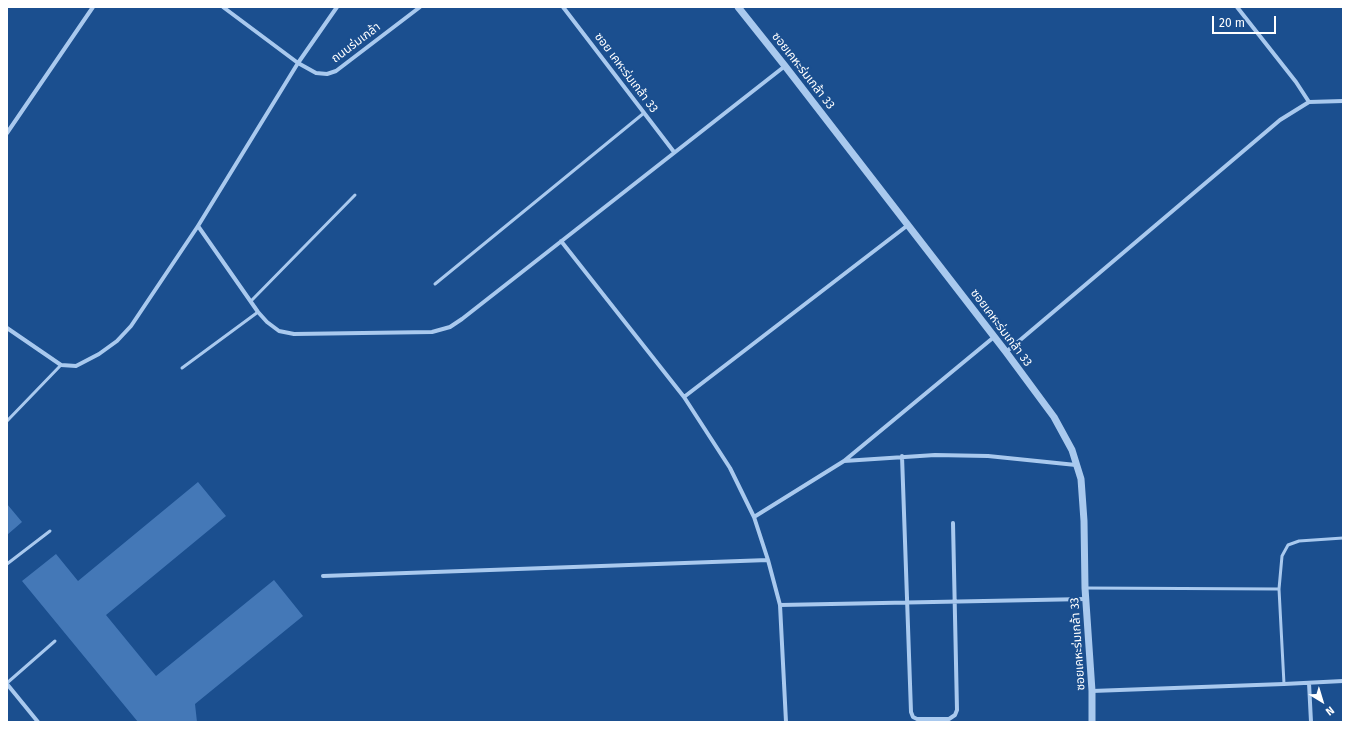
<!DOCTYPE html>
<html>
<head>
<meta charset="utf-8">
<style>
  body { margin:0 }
  #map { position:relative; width:1350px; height:729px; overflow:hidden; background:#1b4f8f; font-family:"Fira Sans",sans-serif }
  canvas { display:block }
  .frame { position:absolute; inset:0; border:8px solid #fff; pointer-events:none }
  .north { position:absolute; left:1302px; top:681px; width:40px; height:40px; -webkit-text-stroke:3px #1b4f8f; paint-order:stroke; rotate:142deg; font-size:11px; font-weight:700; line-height:16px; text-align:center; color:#fff }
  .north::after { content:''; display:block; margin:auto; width:14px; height:18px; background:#fff; clip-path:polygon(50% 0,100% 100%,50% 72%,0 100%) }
  .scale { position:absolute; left:1212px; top:16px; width:64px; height:18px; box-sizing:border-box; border:2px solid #fff; border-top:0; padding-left:5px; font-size:12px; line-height:14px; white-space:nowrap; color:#fff; -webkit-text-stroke:3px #1b4f8f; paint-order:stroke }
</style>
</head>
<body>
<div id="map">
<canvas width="1350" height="729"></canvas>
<div class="frame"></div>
<div class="north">N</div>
<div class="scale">20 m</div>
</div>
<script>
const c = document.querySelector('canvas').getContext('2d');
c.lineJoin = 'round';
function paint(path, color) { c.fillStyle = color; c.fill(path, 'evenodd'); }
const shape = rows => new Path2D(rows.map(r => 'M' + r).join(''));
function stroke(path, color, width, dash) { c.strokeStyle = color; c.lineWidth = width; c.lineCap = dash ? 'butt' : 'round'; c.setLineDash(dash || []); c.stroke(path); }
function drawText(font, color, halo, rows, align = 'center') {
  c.font = font + ' "Fira Sans","Noto Sans Thai",sans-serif'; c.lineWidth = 4; c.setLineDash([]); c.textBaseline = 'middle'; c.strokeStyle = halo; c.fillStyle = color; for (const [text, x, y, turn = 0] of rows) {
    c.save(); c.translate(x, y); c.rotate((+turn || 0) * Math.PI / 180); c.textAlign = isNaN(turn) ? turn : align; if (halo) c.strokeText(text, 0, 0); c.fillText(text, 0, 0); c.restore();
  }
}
const building = shape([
  [198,482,226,516,106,615,156,676,274,580,303,616,195,704,197,722,138,722,22,581,56,554,78,581],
  [7,504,22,522,7,535]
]);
const service = shape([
  [435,284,644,113],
  [251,301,355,195],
  [182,368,258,312],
  [7,421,61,365],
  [7,564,50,531],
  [1085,588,1279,589],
  [7,683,55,641],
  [1284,684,1279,589,1282,556,1288,545,1299,541,1343,538]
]);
const minor = shape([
  [223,7,298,63,316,73,327,74,336,71,420,7],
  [563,7,674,152],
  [1237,7,1296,82,1309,102],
  [7,133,93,7],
  [198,226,258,312,267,322,279,331,294,334,432,332,450,327,462,319,785,66],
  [561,241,684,397,730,468,754,517,768,560,780,605,786,722],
  [7,328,61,365,76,366,99,354,117,341,131,326,198,226,298,63,337,7],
  [1006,352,1280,120,1309,102,1343,101],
  [684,397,908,225],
  [902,456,911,712,913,717,917,719,949,719,955,715,957,710,953,523],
  [844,461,994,337],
  [754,517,844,461,935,455,988,456,1076,465],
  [323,576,768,560],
  [780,605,1086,599],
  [1309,683,1311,722],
  [7,684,38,722],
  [1092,691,1284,684,1343,681]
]);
const tertiary = shape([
  [738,7,785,66,1006,352,1054,417,1072,450,1081,479,1084,521,1085,588,1092,691,1092,722]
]);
const streetNames = [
  ["ถนนร่มเกล้า",356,43,-37],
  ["ซอยเคหะร่มเกล้า 33",803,71,52],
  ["ซอย เคหะร่มเกล้า 33",626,73,53],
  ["ซอยเคหะร่มเกล้า 33",1001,328,53],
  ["ซอยเคหะร่มเกล้า 33",1078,644,-94]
];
paint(building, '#4478b7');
stroke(service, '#a9c9ee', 3);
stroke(minor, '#a9c9ee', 4);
stroke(tertiary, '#a9c9ee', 7);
drawText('12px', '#fff', '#1b4f8f', streetNames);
</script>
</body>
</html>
